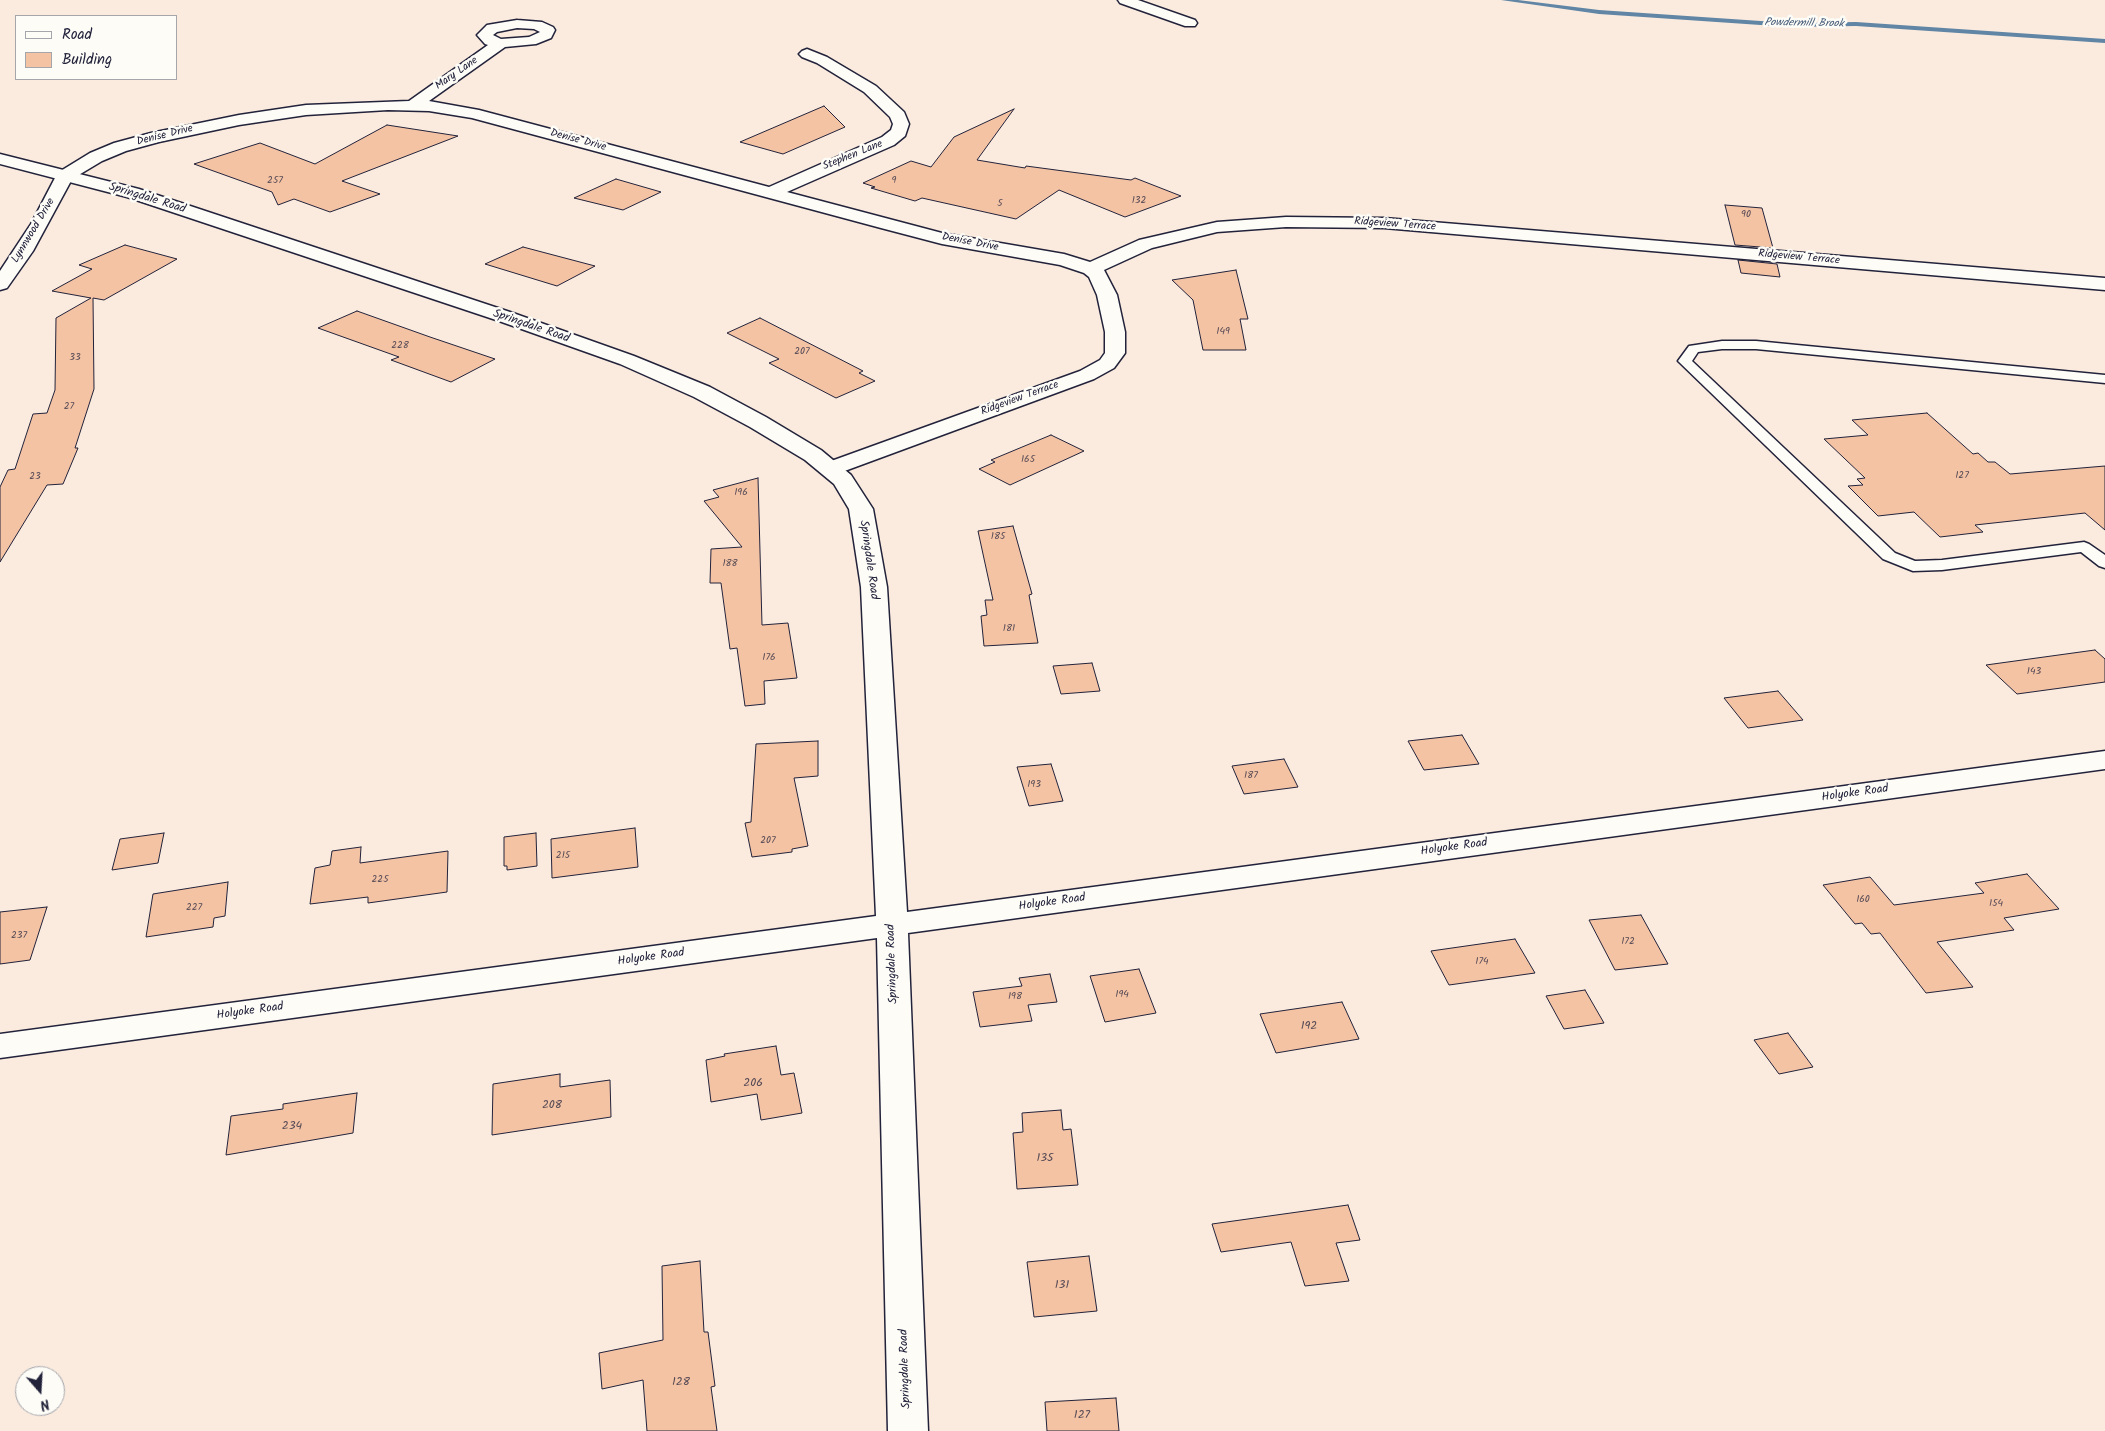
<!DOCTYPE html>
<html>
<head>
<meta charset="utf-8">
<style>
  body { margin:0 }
  #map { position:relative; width:2105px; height:1431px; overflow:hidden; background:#faebde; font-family:Kalam,sans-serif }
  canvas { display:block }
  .legend { position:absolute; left:15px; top:15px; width:162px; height:65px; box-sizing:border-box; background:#fdfcf7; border:1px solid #a5a5ac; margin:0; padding:6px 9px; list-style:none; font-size:15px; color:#22223b }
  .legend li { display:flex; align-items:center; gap:10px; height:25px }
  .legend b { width:25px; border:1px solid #a5a5ac }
  .north { position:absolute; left:15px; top:1366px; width:50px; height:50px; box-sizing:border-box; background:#fdfcf7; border:1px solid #a5a5ac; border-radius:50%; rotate:161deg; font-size:14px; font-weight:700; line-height:20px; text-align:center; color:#22223b }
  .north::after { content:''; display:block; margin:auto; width:18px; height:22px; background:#22223b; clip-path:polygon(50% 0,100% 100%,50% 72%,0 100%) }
</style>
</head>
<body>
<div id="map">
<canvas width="2105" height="1431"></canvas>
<ul class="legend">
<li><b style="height:6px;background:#fdfcf7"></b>Road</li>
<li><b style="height:14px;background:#f4c3a4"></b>Building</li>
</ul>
<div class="north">N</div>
</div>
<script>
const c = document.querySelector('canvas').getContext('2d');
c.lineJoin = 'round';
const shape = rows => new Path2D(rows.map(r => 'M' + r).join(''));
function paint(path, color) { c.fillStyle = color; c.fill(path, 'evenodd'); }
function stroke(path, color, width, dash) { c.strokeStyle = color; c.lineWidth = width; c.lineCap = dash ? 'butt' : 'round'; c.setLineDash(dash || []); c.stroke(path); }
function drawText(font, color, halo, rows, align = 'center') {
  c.font = font + ' Kalam,sans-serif'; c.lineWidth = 5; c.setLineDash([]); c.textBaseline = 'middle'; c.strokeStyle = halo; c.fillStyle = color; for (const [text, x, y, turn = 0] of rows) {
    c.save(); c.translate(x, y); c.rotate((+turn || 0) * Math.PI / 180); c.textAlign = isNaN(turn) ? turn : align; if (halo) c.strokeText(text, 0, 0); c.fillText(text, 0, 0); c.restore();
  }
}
const stream = shape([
  [1501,0,1518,0,1599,10,1790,23,1856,22,2105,39,2105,43,1856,26,1790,27,1599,14,1501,0]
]);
const building = shape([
  [824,106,845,127,783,154,740,142,824,106],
  [1014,109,977,160,1025,168,1026,166,1131,180,1135,178,1181,196,1125,217,1059,190,1016,219,922,198,915,201,871,188,875,187,863,183,911,161,931,167,954,137,1014,109],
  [387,125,458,136,342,181,380,194,330,212,294,199,278,205,272,192,194,164,260,143,315,164,387,125],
  [616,179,661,192,623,210,574,198,616,179],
  [1725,205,1762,208,1773,248,1735,245,1725,205],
  [125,245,177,259,104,300,93,298,94,389,75,448,78,448,63,484,47,485,0,562,0,487,8,470,15,469,33,414,47,413,55,390,56,318,91,298,52,291,92,269,79,265,125,245],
  [523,247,595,266,557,286,485,264,523,247],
  [1738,260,1777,264,1780,277,1741,273,1738,260],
  [1236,270,1248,319,1240,319,1246,350,1203,350,1193,300,1172,280,1236,270],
  [357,311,430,337,495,359,451,382,391,360,399,357,318,328,357,311],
  [760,318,863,371,859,373,875,381,836,398,769,363,779,359,727,333,760,318],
  [1927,413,1973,454,1978,453,1988,462,1995,462,2010,474,2105,466,2105,530,2085,513,1975,525,1983,532,1940,537,1914,512,1878,516,1848,486,1863,485,1857,479,1865,478,1824,439,1868,435,1852,420,1927,413],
  [1051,435,1084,451,1010,485,979,469,995,462,991,460,1051,435],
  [758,478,762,625,788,623,797,678,764,681,765,704,745,706,737,648,730,649,721,583,710,583,711,549,742,547,704,501,719,497,713,490,758,478],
  [1013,526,1032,594,1029,595,1038,643,984,646,981,616,987,615,985,600,993,600,978,531,1013,526],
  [2095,650,2105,659,2105,682,2017,694,1986,665,2095,650],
  [1092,663,1100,691,1061,694,1053,666,1092,663],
  [1778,691,1803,720,1748,728,1724,698,1778,691],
  [1462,735,1479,764,1424,770,1408,741,1462,735],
  [818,741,818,776,794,778,808,846,792,849,792,852,752,857,745,823,751,822,756,744,818,741],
  [1284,759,1298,787,1244,794,1232,766,1284,759],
  [1051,764,1063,801,1029,806,1017,767,1051,764],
  [635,828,638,867,552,878,551,839,635,828],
  [164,833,158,863,112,870,120,839,164,833],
  [536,833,537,866,507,870,507,866,504,866,504,837,536,833],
  [361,847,360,863,448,851,447,892,368,903,368,897,310,904,315,868,330,865,332,851,361,847],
  [2027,874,2059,909,2004,918,2014,930,1937,942,1973,987,1926,993,1880,933,1871,934,1862,923,1855,924,1823,885,1870,877,1894,905,1984,893,1975,883,2027,874],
  [228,882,225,916,214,918,213,927,146,937,153,894,228,882],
  [47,907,30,960,0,964,0,912,47,907],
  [1641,915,1668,964,1615,970,1589,920,1641,915],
  [1515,939,1535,973,1449,985,1431,951,1515,939],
  [1139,969,1156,1013,1105,1022,1090,976,1139,969],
  [1050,974,1057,1002,1028,1005,1032,1021,980,1027,973,992,1022,986,1019,978,1050,974],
  [1585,990,1604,1023,1564,1029,1546,996,1585,990],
  [1342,1002,1359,1039,1276,1053,1260,1014,1342,1002],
  [1788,1033,1813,1067,1779,1074,1754,1040,1788,1033],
  [776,1046,781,1075,794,1073,802,1113,761,1120,757,1094,711,1102,706,1060,725,1056,724,1054,776,1046],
  [560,1074,560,1087,610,1080,611,1117,492,1135,493,1084,560,1074],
  [357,1093,353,1133,226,1155,231,1116,283,1109,283,1104,357,1093],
  [1061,1110,1063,1130,1071,1129,1078,1185,1017,1189,1013,1133,1023,1132,1022,1113,1061,1110],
  [1348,1205,1360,1240,1336,1243,1349,1281,1305,1286,1291,1242,1221,1252,1212,1224,1348,1205],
  [1089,1256,1097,1311,1034,1317,1027,1262,1089,1256],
  [700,1261,704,1332,708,1332,715,1386,711,1387,717,1431,647,1431,643,1380,602,1389,599,1353,663,1340,662,1266,700,1261],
  [1116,1398,1119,1431,1047,1431,1045,1402,1116,1398]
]);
const service = shape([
  [1722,341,1756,341,2105,375,2105,383,1756,349,1722,349,1698,352,1692,361,1895,553,1915,561,1942,560,2084,542,2089,544,2105,555,2105,568,2099,566,2081,552,1942,570,1913,571,1883,559,1678,361,1689,346,1722,341]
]);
const minor = shape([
  [1118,0,1138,0,1195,20,1197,23,1195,26,1185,26,1120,3,1118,0],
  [517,20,542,22,553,27,555,30,551,38,536,44,505,47,429,101,479,110,769,187,882,137,891,130,893,124,890,117,864,92,817,63,802,57,799,54,802,51,807,49,827,57,876,86,904,112,909,124,905,136,894,145,787,192,942,233,1064,254,1090,262,1139,240,1217,222,1286,217,1384,218,2105,278,2105,290,1384,228,1286,227,1217,232,1152,248,1104,270,1117,295,1125,332,1125,353,1114,368,1094,379,831,476,823,474,820,469,823,464,1080,371,1100,360,1105,353,1105,332,1097,295,1089,277,1084,273,1060,265,942,244,881,228,472,118,429,111,388,110,306,115,239,125,159,142,126,151,102,161,72,179,33,251,7,288,0,290,0,271,31,224,56,176,59,172,90,153,114,143,151,133,239,115,306,105,409,101,488,45,485,44,477,35,487,25,517,20],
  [517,28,534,29,540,32,529,37,501,39,493,35,497,32,517,28]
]);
const tertiary = shape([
  [0,154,139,189,513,313,634,356,710,387,766,417,821,450,851,475,873,509,887,587,907,912,2105,751,2105,769,908,933,928,1431,888,1431,877,938,0,1058,0,1034,876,916,861,587,849,509,834,484,805,460,750,427,694,397,620,364,499,321,127,197,0,164,0,154]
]);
const numberNames = [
  ["257",275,181],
  ["9",894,181],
  ["132",1139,201],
  ["5",1000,204],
  ["90",1746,215],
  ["149",1223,332],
  ["228",400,346],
  ["207",802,352],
  ["33",75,358],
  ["27",69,407],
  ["165",1028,460],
  ["127",1962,476],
  ["23",35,477],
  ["196",741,493],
  ["185",998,537],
  ["188",730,564],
  ["181",1009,629],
  ["176",769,658],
  ["143",2034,672],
  ["187",1251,776],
  ["193",1034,785],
  ["207",768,841],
  ["215",563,856],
  ["225",380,880],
  ["160",1863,900],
  ["154",1996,904],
  ["227",194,908],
  ["237",19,936],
  ["172",1628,942],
  ["174",1482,962],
  ["194",1122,995],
  ["198",1015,997]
];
const farWaternames = [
  ["Powdermill Brook",1804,24,1]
];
const farStreetnames = [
  ["Mary Lane",457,74,-35],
  ["Denise Drive",165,136,-14],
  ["Denise Drive",578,141,15],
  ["Stephen Lane",853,156,-22],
  ["Ridgeview Terrace",1395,225,4],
  ["Lynnwood Drive",34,231,-59],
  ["Denise Drive",970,243,11],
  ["Ridgeview Terrace",1799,258,5],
  ["Ridgeview Terrace",1020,399,-20]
];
const streetNames = [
  ["Springdale Road",147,199,17],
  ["Springdale Road",531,327,19],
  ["Springdale Road",868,560,82],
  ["Holyoke Road",1855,794,-8],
  ["Holyoke Road",1454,848,-8],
  ["Holyoke Road",1052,903,-8],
  ["Holyoke Road",651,958,-8],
  ["Springdale Road",893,964,-92],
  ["Holyoke Road",250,1012,-8],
  ["Springdale Road",906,1369,-92]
];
const nearNumbernames = [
  ["192",1309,1027],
  ["206",753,1084],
  ["208",552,1106],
  ["234",292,1127],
  ["135",1045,1159],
  ["131",1062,1286],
  ["128",681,1383],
  ["127",1082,1416]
];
paint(stream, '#6085a5');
paint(building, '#f4c3a4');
stroke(building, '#22223b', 1);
stroke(service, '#22223b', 3);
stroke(minor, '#22223b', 3);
stroke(tertiary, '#22223b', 3);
paint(service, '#fdfcf7');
paint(minor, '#fdfcf7');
paint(tertiary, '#fdfcf7');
drawText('10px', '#564a55', null, numberNames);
drawText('italic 11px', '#465c79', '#fdfcf7', farWaternames);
drawText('11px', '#22223b', '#fdfcf7', farStreetnames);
drawText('12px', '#22223b', '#fdfcf7', streetNames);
drawText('12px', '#564a55', null, nearNumbernames);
</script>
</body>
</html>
